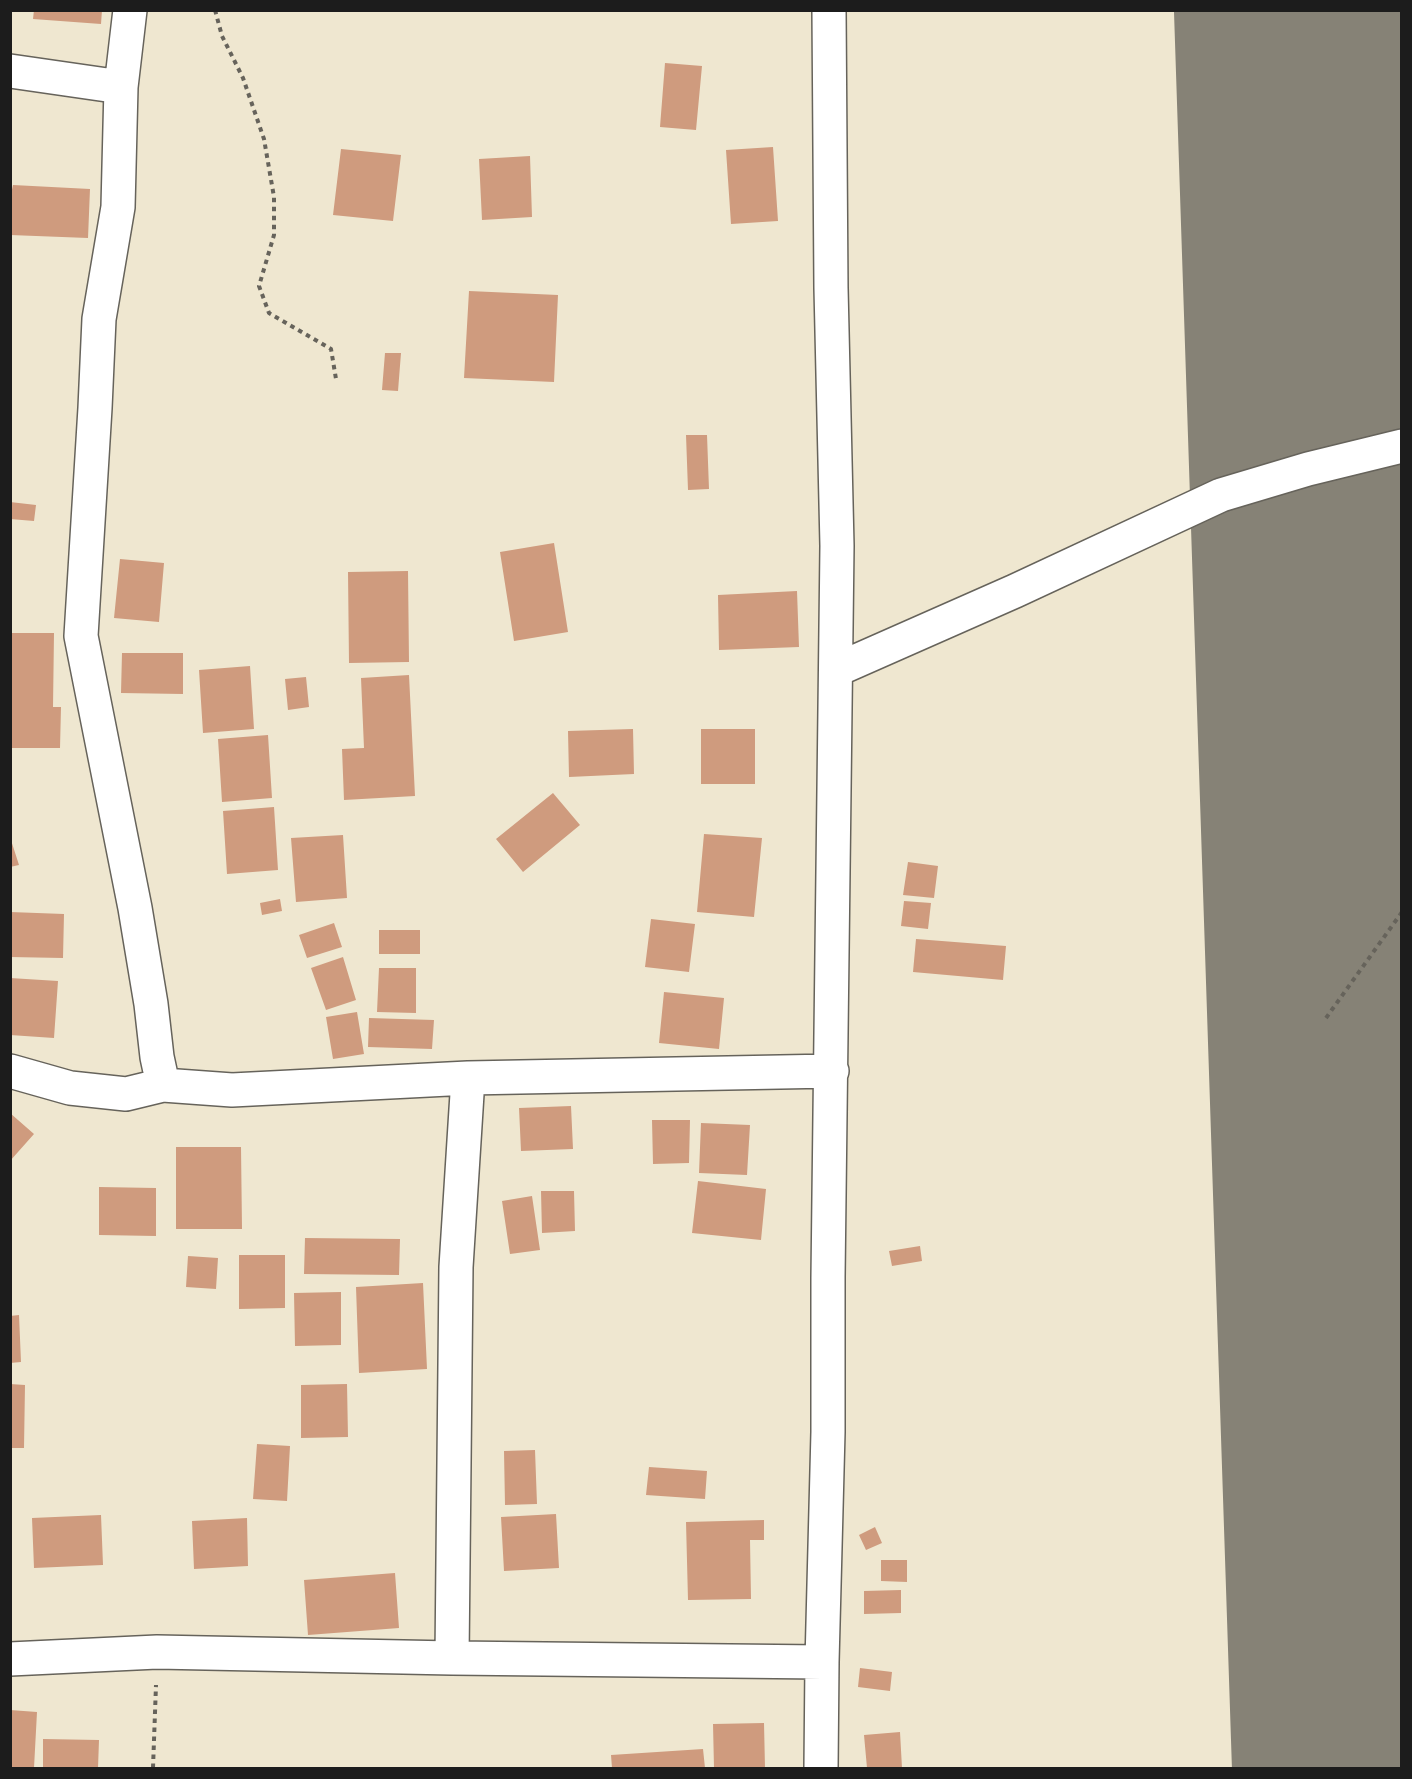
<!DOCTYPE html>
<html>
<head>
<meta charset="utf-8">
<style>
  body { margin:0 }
  #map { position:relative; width:1412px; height:1779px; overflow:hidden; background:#efe7d0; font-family:Kalam,sans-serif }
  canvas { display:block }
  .frame { position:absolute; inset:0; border:12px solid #1c1c1c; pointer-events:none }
</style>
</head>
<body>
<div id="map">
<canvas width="1412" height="1779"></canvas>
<div class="frame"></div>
</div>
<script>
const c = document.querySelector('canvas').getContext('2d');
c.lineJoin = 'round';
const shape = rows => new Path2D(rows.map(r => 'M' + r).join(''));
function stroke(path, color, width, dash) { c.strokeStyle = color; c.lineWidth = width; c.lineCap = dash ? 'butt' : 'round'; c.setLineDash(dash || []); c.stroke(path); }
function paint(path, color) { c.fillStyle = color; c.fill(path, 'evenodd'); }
const runway = shape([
  [1293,10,1351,1768]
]);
const building = shape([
  [34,10,102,10,101,24,33,19],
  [665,63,702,66,696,130,660,127],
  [773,147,778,221,731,224,726,150],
  [341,149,401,155,393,221,333,215],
  [530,156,532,217,482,220,479,159],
  [13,185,90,189,88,238,10,235,10,199],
  [469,291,558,295,554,382,464,378],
  [385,353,401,353,398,391,382,390],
  [686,435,707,435,709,489,688,490],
  [10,502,36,505,34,521,10,519],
  [554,543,568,632,514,641,500,552],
  [120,559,164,563,159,622,114,618],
  [408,571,409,662,349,663,348,572],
  [797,591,799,647,719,650,718,595],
  [10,633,54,633,53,707,61,707,60,748,10,748],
  [122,653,183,653,183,694,121,693],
  [250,666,254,729,203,733,199,670],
  [409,675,415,796,344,800,342,749,364,748,361,678],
  [306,677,309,707,288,710,285,679],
  [633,729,634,774,569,777,568,731],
  [701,729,755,729,755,784,701,784],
  [268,735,272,798,222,802,218,739],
  [553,793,580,825,523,872,496,839],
  [274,807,278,870,227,874,223,811],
  [704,834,762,838,754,917,697,912],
  [343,835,347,898,296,902,291,838],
  [10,837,19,865,10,867],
  [908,862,938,866,934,898,903,895],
  [280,899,282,911,262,915,260,903],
  [904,901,931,903,928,929,901,926],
  [10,912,64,914,63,958,10,957],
  [651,919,695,924,689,972,645,967],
  [334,923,342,947,307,958,299,935],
  [379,930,420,930,420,954,379,954],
  [916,939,1006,946,1003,980,913,972],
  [343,957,356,1000,326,1010,311,968],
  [379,968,416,968,416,1013,377,1012],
  [10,978,58,981,54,1038,10,1035],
  [664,992,724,998,719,1049,659,1043],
  [357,1012,364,1054,333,1059,326,1017],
  [369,1018,434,1020,432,1049,368,1047],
  [571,1106,573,1149,521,1151,519,1108],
  [10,1113,34,1134,10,1161],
  [652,1120,690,1120,689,1163,653,1164],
  [701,1123,750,1125,747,1175,699,1173],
  [176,1147,241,1147,242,1229,176,1229],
  [698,1181,766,1189,761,1240,692,1233],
  [99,1187,156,1188,156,1236,99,1235],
  [541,1191,574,1191,575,1231,542,1233],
  [532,1196,540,1250,510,1254,502,1201],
  [305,1238,400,1239,399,1275,304,1274],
  [920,1246,922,1261,892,1266,889,1251],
  [239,1255,285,1255,285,1308,239,1309],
  [188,1256,218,1258,216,1289,186,1287],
  [423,1283,427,1369,359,1373,356,1287],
  [341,1292,341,1345,295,1346,294,1293],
  [19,1315,21,1362,10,1363,10,1316],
  [10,1384,25,1385,24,1448,10,1448],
  [347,1384,348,1437,301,1438,301,1385],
  [257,1444,290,1446,287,1501,253,1499],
  [535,1450,537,1504,505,1505,504,1451],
  [649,1467,707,1471,705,1499,646,1495],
  [556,1514,559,1568,504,1571,501,1517],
  [101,1515,103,1565,34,1568,32,1518],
  [247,1518,248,1566,194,1569,192,1521],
  [764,1520,764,1540,750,1540,751,1599,688,1600,686,1522],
  [875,1527,882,1543,866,1550,859,1535],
  [881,1560,907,1560,907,1582,881,1581],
  [395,1573,399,1628,308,1635,304,1580],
  [901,1590,901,1613,864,1614,864,1591],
  [860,1668,892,1672,890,1691,858,1687],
  [10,1710,37,1712,34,1768,10,1768],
  [764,1723,765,1768,714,1768,713,1724],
  [900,1732,902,1768,867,1768,864,1735],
  [43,1739,99,1740,98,1768,43,1768],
  [703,1749,705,1768,612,1768,611,1755]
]);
const path = shape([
  [215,10,222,36,243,78,264,139,274,197,274,235,259,286,269,313,331,349,336,379],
  [1326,1018,1402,912],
  [153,1768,156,1685]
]);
const minor = shape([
  [130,10,121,87,118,207,99,319,95,408,81,636,135,908,151,1004,157,1057,163,1085,232,1090,468,1078,832,1071],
  [10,71,121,87],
  [836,670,1015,591,1221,495,1308,469,1402,446],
  [10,1071,70,1088,126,1094,163,1085],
  [452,1658,456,1267,468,1078],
  [10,1659,157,1652,452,1658,822,1662],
  [821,1768,822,1662,828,1432,828,1277,837,546,831,288,829,10]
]);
stroke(runway, '#868276', 238);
paint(building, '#cf9b7e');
stroke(minor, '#66635b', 36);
stroke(path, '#66635b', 4, [4.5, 4.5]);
stroke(minor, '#fff', 33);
</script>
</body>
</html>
